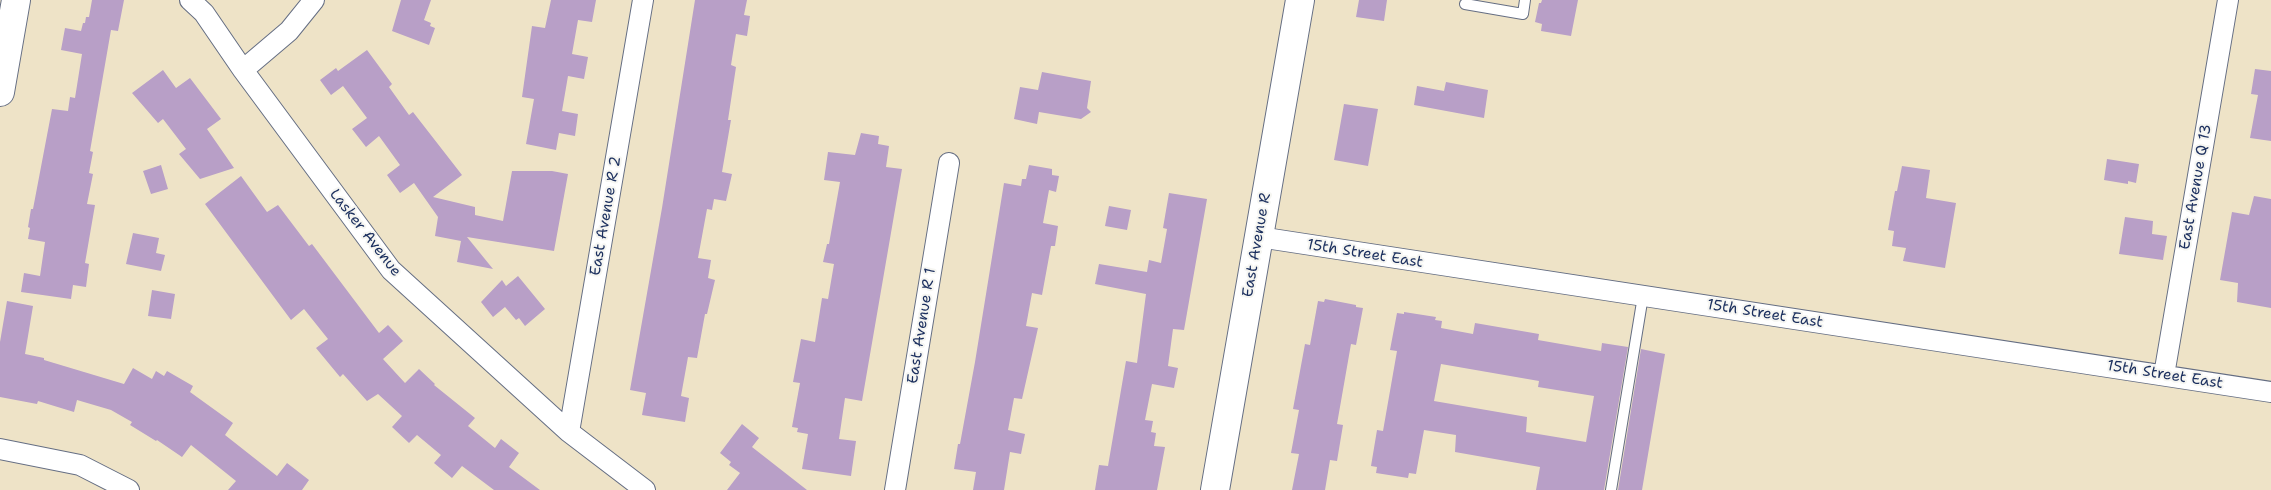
<!DOCTYPE html>
<html>
<head>
<meta charset="utf-8">
<style>
  body { margin:0 }
  canvas { display:block; background:#eee3c7 }
</style>
</head>
<body>
<canvas width="2271" height="490"></canvas>
<script>
const c = document.querySelector('canvas').getContext('2d');
c.lineJoin = 'round';
function paint(path, color) { c.fillStyle = color; c.fill(path, 'evenodd'); }
const shape = rows => new Path2D(rows.map(r => 'M' + r).join(''));
function stroke(path, color, width, dash) { c.strokeStyle = color; c.lineWidth = width; c.lineCap = dash ? 'butt' : 'round'; c.setLineDash(dash || []); c.stroke(path); }
function drawText(font, color, halo, rows, align = 'center') {
  c.font = font + ' "Shantell Sans",sans-serif'; c.lineWidth = 4; c.setLineDash([]); c.textBaseline = 'middle'; c.strokeStyle = halo; c.fillStyle = color; for (const [text, x, y, turn = 0] of rows) {
    c.save(); c.translate(x, y); c.rotate((+turn || 0) * Math.PI / 180); c.textAlign = isNaN(turn) ? turn : align; if (halo) c.strokeText(text, 0, 0); c.fillText(text, 0, 0); c.restore();
  }
}
const building = shape([
  [92,0,124,0,118,31,111,30,90,151,93,152,89,173,93,174,87,204,95,205,85,263,89,264,86,287,73,285,71,299,21,292,24,273,40,276,45,242,28,239,30,228,28,227,31,209,33,209,52,109,68,111,70,97,75,98,82,54,61,50,65,28,81,31,83,23,85,23,86,17,89,17],
  [401,0,431,0,424,20,431,23,430,26,435,28,429,45,392,31],
  [551,0,596,0,592,22,578,20,572,54,588,57,584,79,568,76,562,111,578,114,575,136,559,133,556,150,526,144,534,99,522,97,532,26,545,28],
  [695,0,747,0,744,15,750,16,747,36,736,34,731,65,736,67,728,120,731,120,722,172,732,174,726,201,714,199,712,210,707,209,698,258,711,260,708,278,715,280,707,314,705,314,697,358,688,357,681,396,689,398,685,422,642,415,646,393,630,390,662,208],
  [1359,0,1387,0,1384,21,1356,17],
  [1542,0,1578,0,1571,36,1541,31,1542,24,1535,22,1539,3,1541,3],
  [367,50,392,84,389,87,409,115,413,112,462,175,433,197,475,207,475,215,503,221,512,171,552,171,568,174,554,251,467,237,493,269,457,262,461,241,435,236,438,217,414,183,400,193,387,175,400,165,379,136,366,147,352,129,367,118,343,86,331,95,320,80,336,68,338,71],
  [2255,69,2271,71,2271,141,2250,138,2258,95,2251,94],
  [163,70,176,88,190,78,221,119,207,129,234,168,200,179,179,154,186,149,163,119,158,123,132,93],
  [1042,72,1091,81,1087,108,1091,112,1081,119,1039,112,1037,124,1014,119,1020,87,1038,90],
  [1446,82,1488,90,1484,118,1414,105,1417,86,1444,91],
  [1344,104,1378,109,1368,166,1334,160],
  [861,133,879,136,878,144,889,146,886,167,902,169,862,401,845,398,839,439,856,441,851,476,802,469,808,434,797,432,798,428,792,427,800,383,793,382,801,339,815,342,822,298,828,299,834,264,823,262,827,244,829,244,840,182,824,180,828,152,855,155],
  [2107,159,2139,164,2136,183,2128,181,2128,184,2104,180],
  [161,165,168,189,151,194,143,171],
  [1029,165,1052,169,1052,175,1059,176,1056,192,1049,190,1043,223,1058,226,1055,246,1051,246,1042,295,1032,293,1026,326,1038,328,1022,399,1014,398,1008,430,1025,434,1021,454,1010,452,1004,490,973,490,976,472,954,469,958,444,960,444,975,362,1004,183,1021,186,1022,179,1026,179],
  [1902,166,1930,170,1926,198,1956,203,1945,268,1903,261,1906,248,1892,246,1894,231,1888,230,1895,191,1897,191],
  [241,176,267,212,278,205,309,246,312,244,379,333,388,325,403,341,383,359,405,383,419,369,435,384,434,385,475,418,468,426,495,448,501,439,519,453,509,467,540,490,494,490,462,466,452,478,434,463,441,455,417,435,409,443,392,427,402,416,378,394,367,401,343,374,340,377,316,348,328,339,304,309,291,320,205,204],
  [1169,193,1207,199,1184,330,1173,329,1168,366,1178,368,1174,388,1152,384,1145,420,1153,421,1151,432,1156,433,1154,446,1165,447,1157,490,1095,490,1099,465,1108,466,1126,361,1137,363,1146,294,1095,284,1099,264,1147,272,1149,260,1161,263,1167,229,1163,228],
  [2254,196,2271,199,2271,308,2237,302,2238,283,2220,280,2232,212,2249,215],
  [1109,206,1131,210,1127,230,1105,226],
  [2125,217,2153,221,2152,234,2167,236,2163,260,2119,254],
  [133,233,159,238,156,253,165,255,161,271,126,264],
  [518,276,545,309,525,326,519,318,516,320,505,307,493,317,481,302,502,280,506,286],
  [152,290,175,294,171,319,148,316],
  [1325,299,1356,305,1356,307,1363,308,1356,345,1351,344,1337,424,1343,425,1337,461,1330,460,1325,490,1292,490,1299,454,1291,453,1299,410,1293,409,1305,344,1310,345,1318,301,1324,302],
  [7,301,33,306,25,354,44,358,44,360,124,384,133,368,152,379,156,371,164,376,167,371,193,386,190,392,233,423,225,435,277,476,287,463,309,480,302,490,228,490,236,481,191,445,182,457,157,440,156,441,130,425,132,422,111,410,77,400,74,412,38,401,37,404,0,397,0,342],
  [1404,312,1436,317,1435,320,1442,321,1441,328,1473,334,1475,323,1539,334,1538,340,1601,351,1602,343,1628,347,1604,490,1536,490,1540,467,1455,452,1456,435,1424,430,1416,474,1409,473,1408,478,1376,473,1377,467,1371,466,1377,430,1383,431,1397,351,1390,350,1397,313,1404,314],
  [1441,364,1539,381,1538,387,1594,396,1586,442,1526,432,1527,417,1434,401],
  [1641,349,1665,354,1642,490,1618,490],
  [742,424,759,438,752,447,807,490,727,490,740,473,729,465,731,462,720,453]
]);
const lane = shape([
  [1465,4,1523,14,1525,0],
  [1611,490,1643,296]
]);
const street = shape([
  [190,0,204,13,243,70,391,270,569,432,645,490],
  [243,70,289,31,314,0],
  [1259,237,2271,392],
  [2164,375,2228,0],
  [569,432,643,0],
  [0,449,80,465,129,490],
  [895,490,949,163]
]);
const secondary = shape([
  [0,92,16,0],
  [1215,490,1300,0]
]);
const streetNames = [
  ["East Avenue Q 13",2196,187,-80],
  ["East Avenue R 2",606,216,-80],
  ["Lasker Avenue",365,233,52],
  ["East Avenue R",1257,245,-80],
  ["15th Street East",1365,254,9],
  ["15th Street East",1765,314,9],
  ["East Avenue R 1",922,326,-81],
  ["15th Street East",2165,375,9]
];
paint(building, '#b89fc7');
stroke(lane, '#656e83', 12);
stroke(street, '#656e83', 22);
stroke(secondary, '#656e83', 30);
stroke(lane, '#fff', 10);
stroke(street, '#fff', 20);
stroke(secondary, '#fff', 28);
drawText('15px', '#1b2f5e', '#f6f6f2', streetNames);
</script>
</body>
</html>
